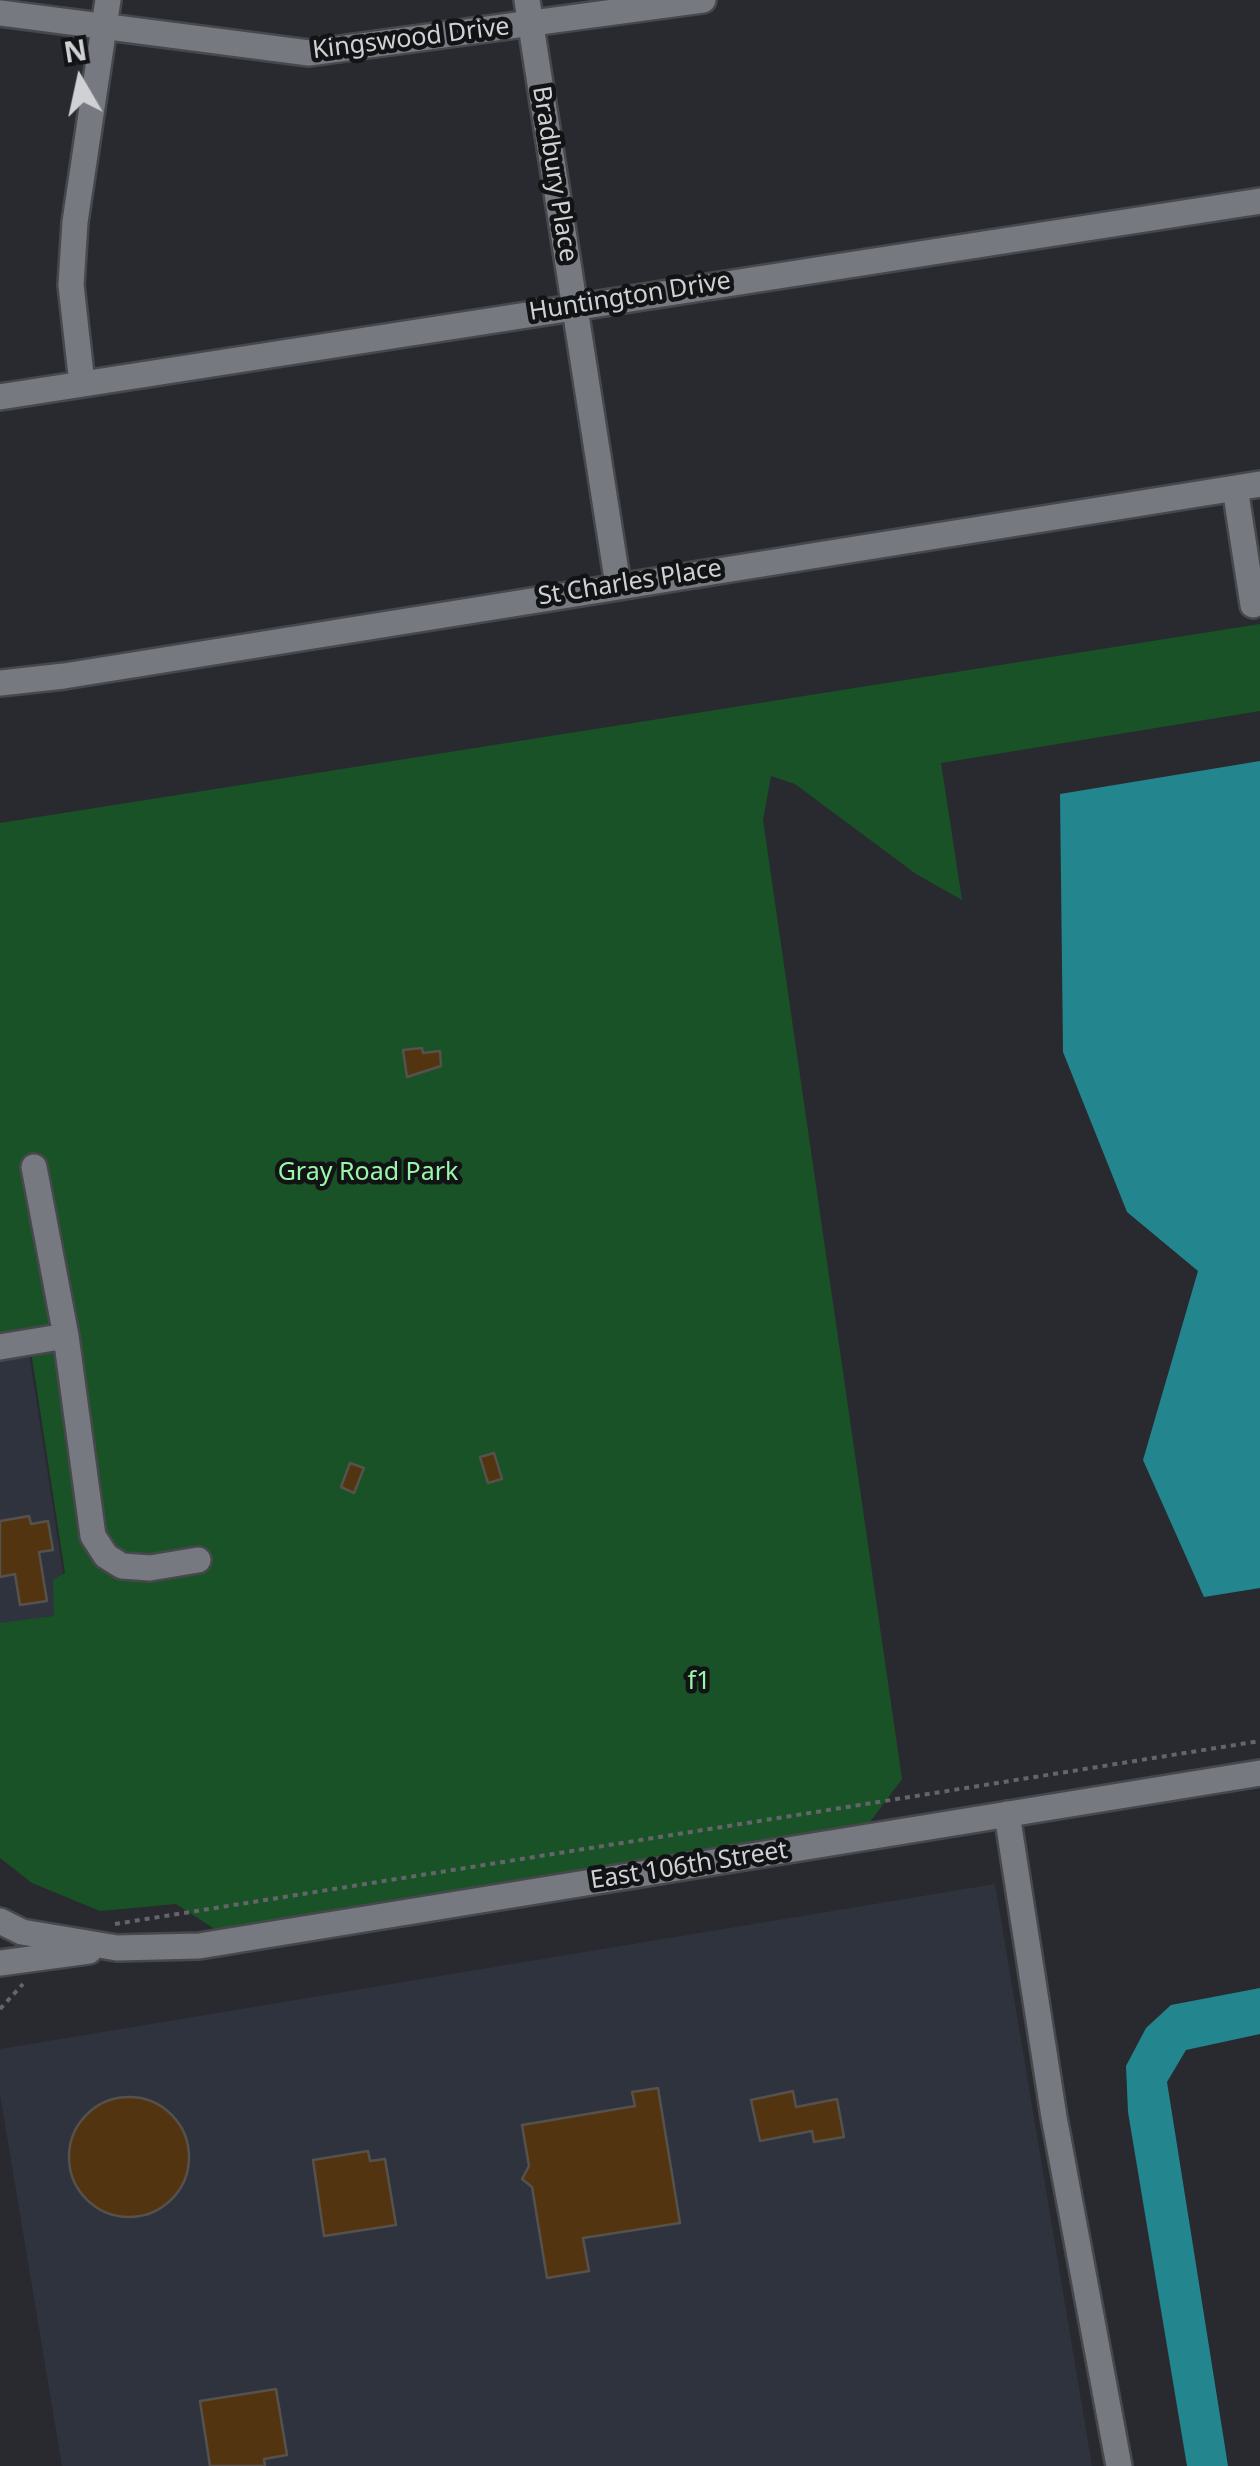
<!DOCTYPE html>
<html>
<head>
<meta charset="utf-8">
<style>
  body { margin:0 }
  #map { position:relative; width:1260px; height:2466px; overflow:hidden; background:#282a2f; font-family:"Noto Sans",sans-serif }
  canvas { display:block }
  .north { position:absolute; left:30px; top:30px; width:100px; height:100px; -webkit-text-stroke:8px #121315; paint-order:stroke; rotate:351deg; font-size:28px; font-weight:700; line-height:40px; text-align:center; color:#d0d1d5 }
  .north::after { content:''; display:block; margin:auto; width:35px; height:45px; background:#d0d1d5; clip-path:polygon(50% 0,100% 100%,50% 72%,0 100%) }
</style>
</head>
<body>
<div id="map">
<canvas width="1260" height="2466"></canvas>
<div class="north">N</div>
</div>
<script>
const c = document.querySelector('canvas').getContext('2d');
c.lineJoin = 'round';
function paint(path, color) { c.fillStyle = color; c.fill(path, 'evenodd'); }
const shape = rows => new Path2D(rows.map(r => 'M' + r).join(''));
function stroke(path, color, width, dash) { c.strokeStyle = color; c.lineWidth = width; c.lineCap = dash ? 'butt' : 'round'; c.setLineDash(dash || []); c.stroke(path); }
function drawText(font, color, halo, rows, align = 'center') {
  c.font = font + ' "Noto Sans",sans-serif'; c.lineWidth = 9; c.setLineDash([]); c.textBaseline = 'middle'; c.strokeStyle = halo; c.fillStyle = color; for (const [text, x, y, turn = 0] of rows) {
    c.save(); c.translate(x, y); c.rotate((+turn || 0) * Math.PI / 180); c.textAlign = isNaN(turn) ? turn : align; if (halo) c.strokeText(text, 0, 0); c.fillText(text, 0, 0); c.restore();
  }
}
const built = shape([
  [29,1353,70,1618,0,1629,0,1359],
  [995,1884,1092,2466,62,2466,0,2094,0,2049]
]);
const green = shape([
  [1260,624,1260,711,941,763,962,900,916,874,795,784,771,776,763,820,902,1779,861,1834,224,1935,176,1904,100,1911,32,1883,0,1858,0,1623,54,1616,53,1580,65,1573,31,1351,0,1355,0,823]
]);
const water = shape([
  [1260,761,1260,1588,1204,1597,1143,1460,1198,1271,1127,1212,1063,1052,1060,794],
  [1260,1988,1260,2034,1186,2050,1167,2082,1228,2466,1187,2466,1128,2112,1126,2066,1146,2028,1171,2005]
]);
const building = shape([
  [422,1048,423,1053,440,1051,441,1066,407,1077,403,1050,422,1048],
  [494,1453,502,1479,488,1483,480,1457,494,1453],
  [350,1463,364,1468,354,1493,341,1487,350,1463],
  [29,1516,31,1524,48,1521,53,1550,39,1552,47,1601,20,1605,15,1574,0,1577,0,1521,29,1516],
  [658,2088,680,2223,583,2238,589,2271,547,2278,532,2187,522,2179,529,2166,522,2125,635,2106,632,2092,658,2088],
  [793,2091,796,2107,837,2099,844,2137,814,2142,812,2131,760,2141,751,2100,793,2091],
  '69 2157a60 60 0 1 1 120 0a60 60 0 1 1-120 0Z',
  [368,2151,370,2161,385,2159,396,2225,324,2236,313,2160,368,2151],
  [276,2389,287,2455,264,2459,265,2466,210,2466,200,2401,276,2389]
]);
const path = shape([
  [115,1924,1260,1741],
  [0,2009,23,1984]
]);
const minor = shape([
  [527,0,618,585],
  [0,13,309,53,703,0],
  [82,384,71,285,75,222,108,0],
  [0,397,1260,201],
  [1235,488,1253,605],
  [0,683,64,676,1260,484],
  [34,1167,66,1336,93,1536,106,1556,122,1566,150,1568,198,1560],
  [0,1347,66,1336],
  [1007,1814,1054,2117,1119,2466],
  [0,1921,22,1932,117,1948,199,1946,1260,1773],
  [0,1963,89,1951]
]);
const streetNames = [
  ["Kingswood Drive",411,39,-7],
  ["Bradbury Place",554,174,81],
  ["Huntington Drive",630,297,-9],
  ["St Charles Place",630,583,-9],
  ["East 106th Street",689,1866,-9]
];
const parkNames = [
  ["Gray Road Park",368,1173],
  ["f1",699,1682]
];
paint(built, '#2f333e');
paint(green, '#1a5227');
paint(water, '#23868e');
paint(building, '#523510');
stroke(building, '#56514c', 2.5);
stroke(minor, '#46484c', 30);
stroke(path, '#64656a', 4, [5, 5]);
stroke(minor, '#767980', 25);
drawText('25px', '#d0d1d5', '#121315', streetNames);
drawText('25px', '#9af6a8', '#121315', parkNames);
</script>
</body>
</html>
